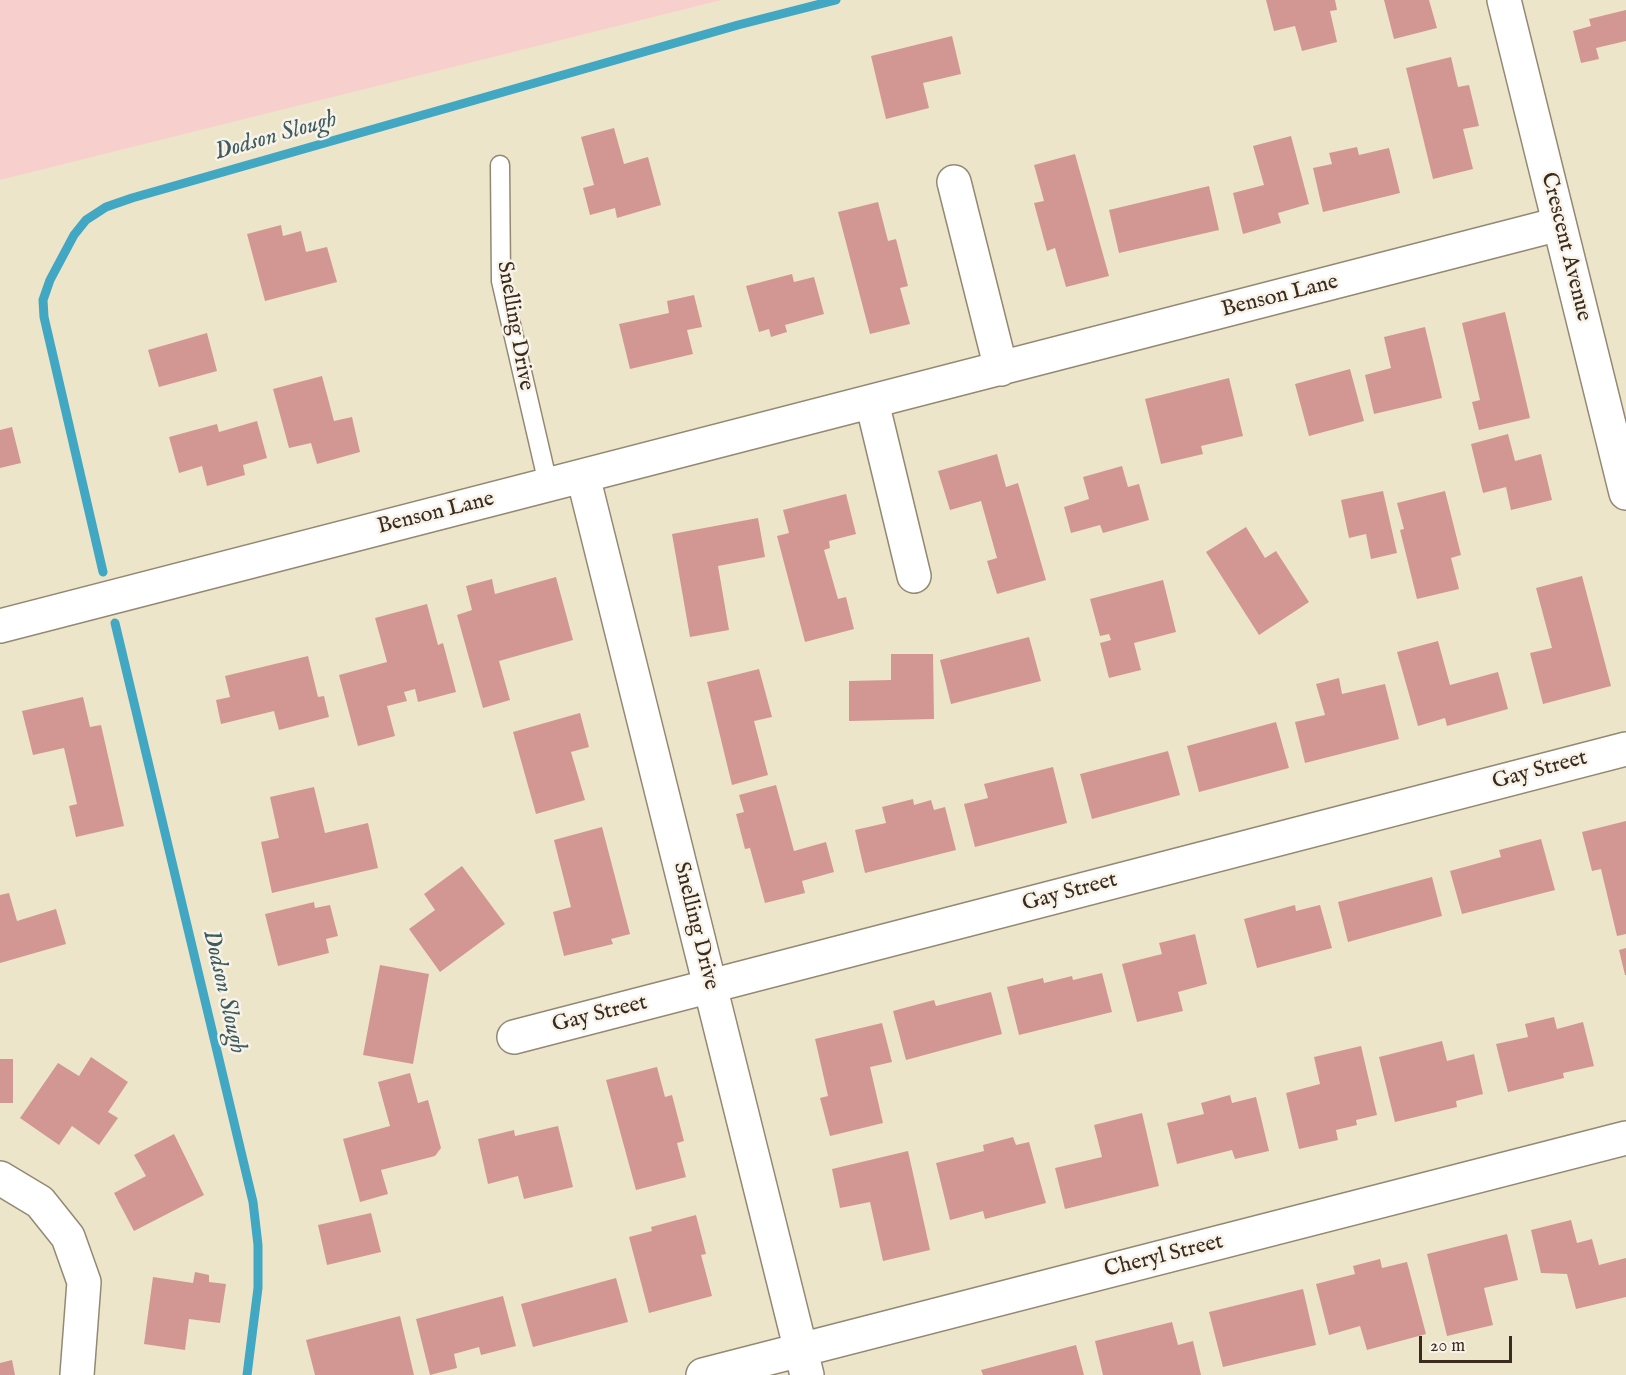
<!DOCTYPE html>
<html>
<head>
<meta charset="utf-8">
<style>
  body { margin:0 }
  #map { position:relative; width:1626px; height:1375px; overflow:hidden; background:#ede5c9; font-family:"IM FELL English",serif }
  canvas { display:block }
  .scale { position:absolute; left:1419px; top:1336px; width:93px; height:27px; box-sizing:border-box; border:3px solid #3b2a1e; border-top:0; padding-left:8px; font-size:18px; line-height:21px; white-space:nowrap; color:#3b2a1e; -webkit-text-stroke:4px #f7f3e8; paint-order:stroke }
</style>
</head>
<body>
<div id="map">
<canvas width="1626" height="1375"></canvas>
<div class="scale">20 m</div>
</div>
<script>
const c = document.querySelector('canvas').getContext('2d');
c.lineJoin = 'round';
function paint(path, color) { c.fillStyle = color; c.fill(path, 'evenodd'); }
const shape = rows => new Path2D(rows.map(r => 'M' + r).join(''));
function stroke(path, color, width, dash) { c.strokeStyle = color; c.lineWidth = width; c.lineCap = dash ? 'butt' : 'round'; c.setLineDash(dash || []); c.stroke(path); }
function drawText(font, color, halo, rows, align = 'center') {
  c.font = font + ' "IM FELL English",serif'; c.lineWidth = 5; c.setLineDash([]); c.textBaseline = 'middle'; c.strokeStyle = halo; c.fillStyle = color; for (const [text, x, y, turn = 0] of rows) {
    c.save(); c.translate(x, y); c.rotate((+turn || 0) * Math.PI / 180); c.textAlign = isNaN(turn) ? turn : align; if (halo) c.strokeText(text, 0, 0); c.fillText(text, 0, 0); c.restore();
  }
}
const built = shape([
  [0,0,722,0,0,180]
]);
const stream = shape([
  [103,572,44,317,43,300,50,280,74,235,86,220,106,207,132,198,738,25,836,0],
  [115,623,253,1202,258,1245,258,1288,247,1375]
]);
const building = shape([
  [1266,0,1335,0,1337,10,1330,11,1337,42,1302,51,1295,26,1274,31],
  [1384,0,1429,0,1437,28,1394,39],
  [1626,10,1626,41,1596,48,1599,59,1581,63,1573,31,1591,26,1589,19],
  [952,36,961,74,923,83,929,108,886,119,871,56],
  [1451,57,1458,87,1469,85,1479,126,1463,129,1473,169,1433,179,1406,68],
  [614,128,624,164,648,157,661,205,617,218,615,208,590,215,583,188,594,185,581,137],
  [1291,136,1309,204,1278,213,1281,223,1243,234,1233,193,1264,185,1253,146],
  [1357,147,1359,155,1389,148,1400,193,1323,212,1313,168,1332,164,1329,153],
  [1075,154,1109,276,1066,287,1055,248,1047,251,1034,203,1044,201,1034,165],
  [1209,186,1219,230,1119,253,1109,210],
  [878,202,888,241,896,239,908,286,900,288,910,324,870,334,838,212],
  [281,225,283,236,301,231,306,252,327,247,337,282,265,301,247,234],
  [792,274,794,282,814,277,824,314,785,325,787,332,771,337,769,329,759,332,746,286],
  [694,295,702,327,687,330,693,354,630,369,619,324,669,313,667,301],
  [1505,312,1530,418,1479,430,1472,402,1480,400,1462,323],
  [1425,327,1442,398,1374,414,1365,375,1391,368,1384,337],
  [207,333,217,371,159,387,148,350],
  [1350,369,1364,421,1309,436,1295,384],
  [322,376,334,421,352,417,360,452,317,464,311,443,289,448,273,389],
  [1229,378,1243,436,1201,446,1203,454,1161,464,1145,399],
  [257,421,267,458,243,465,245,475,207,486,202,466,179,473,169,437,217,424,219,432],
  [12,427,21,463,0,468,0,430],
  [1508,434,1515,461,1541,454,1552,500,1511,510,1506,487,1483,493,1471,444],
  [997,454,1006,487,1018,483,1046,580,997,594,987,561,997,558,981,501,950,510,938,471],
  [1122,466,1128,487,1139,484,1149,520,1103,533,1100,525,1071,533,1064,507,1089,499,1083,477],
  [1383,491,1397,553,1371,559,1366,534,1349,538,1341,500],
  [1445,491,1461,555,1451,558,1459,589,1417,599,1400,530,1404,529,1397,503],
  [846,494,856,534,829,541,830,548,824,550,838,599,846,597,854,629,805,642,777,536,789,533,783,510],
  [758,518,765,557,718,566,729,630,690,637,672,534],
  [1246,527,1265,558,1276,551,1309,602,1259,635,1206,552],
  [1582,576,1611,686,1543,704,1530,653,1552,648,1536,588],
  [556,577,573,640,499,661,510,700,483,708,457,615,472,610,466,586,492,579,495,594],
  [1163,580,1176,632,1134,643,1141,670,1109,678,1100,643,1111,640,1109,634,1100,636,1090,599],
  [427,604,438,645,443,643,456,692,418,702,415,689,404,692,407,701,387,706,395,736,358,746,339,675,387,662,375,618],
  [1029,637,1041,681,951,704,940,660],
  [1438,641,1450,685,1498,672,1508,709,1447,726,1445,718,1418,726,1397,652],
  [891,654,933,654,934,719,849,721,849,681,891,680],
  [308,656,318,697,324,696,329,717,279,730,274,711,221,724,216,700,230,697,225,676],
  [759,669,772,717,754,721,768,775,732,785,707,682],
  [1339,678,1342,694,1385,684,1399,739,1305,763,1295,722,1325,715,1316,684],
  [83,697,90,727,101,725,124,826,76,837,69,806,77,804,64,748,33,755,22,711],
  [580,713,589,747,571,752,585,800,536,814,513,732],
  [1276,722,1289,768,1199,792,1187,746],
  [1168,751,1180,795,1092,819,1080,774],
  [1053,767,1067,823,975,847,964,804,988,798,984,784],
  [776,785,794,851,826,842,834,872,802,881,805,893,765,903,750,848,745,849,736,814,744,812,739,795],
  [314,787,325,833,368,823,378,868,272,893,261,842,279,838,270,797],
  [913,799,914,805,931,800,934,810,945,807,956,850,865,873,855,830,886,823,882,807],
  [1626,821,1626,934,1617,936,1601,869,1592,871,1582,832],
  [602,827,630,934,611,939,613,944,564,956,553,912,571,907,554,840],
  [1541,839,1555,890,1462,914,1450,871,1501,857,1499,850],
  [462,866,505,924,440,972,409,929,435,910,424,894],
  [1432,877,1442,916,1348,942,1338,902],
  [9,893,17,921,56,909,66,944,0,963,0,895],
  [314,902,315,908,330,905,338,936,326,939,329,953,278,966,265,914],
  [1295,905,1296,911,1320,905,1332,948,1257,968,1244,919],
  [1195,934,1207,984,1178,992,1183,1011,1137,1022,1122,964,1162,954,1159,943],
  [1626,948,1626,975,1625,975,1619,950],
  [380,965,429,974,413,1064,363,1055],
  [1102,973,1112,1012,1019,1035,1007,987,1043,978,1044,983,1072,976,1073,980],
  [991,992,1002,1034,906,1060,893,1011,934,1000,936,1006],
  [1554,1017,1557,1029,1583,1022,1594,1066,1563,1073,1564,1078,1508,1092,1496,1044,1528,1037,1525,1024],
  [882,1023,892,1062,870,1067,883,1123,830,1136,820,1098,828,1096,815,1039],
  [1442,1041,1447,1061,1474,1054,1483,1094,1456,1101,1457,1107,1395,1122,1379,1057],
  [1361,1046,1377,1115,1356,1120,1357,1125,1336,1130,1338,1140,1299,1149,1286,1093,1320,1084,1314,1057],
  [91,1057,128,1082,108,1112,118,1118,99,1145,72,1126,59,1145,20,1118,58,1063,79,1076],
  [0,1059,13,1059,13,1103,0,1103],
  [657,1067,665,1097,672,1095,684,1141,677,1143,686,1177,636,1190,606,1080],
  [410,1073,418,1103,428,1100,441,1148,435,1156,381,1170,388,1194,360,1202,343,1139,390,1126,378,1082],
  [1230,1095,1232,1103,1256,1097,1269,1151,1235,1159,1232,1150,1177,1164,1167,1123,1204,1114,1201,1103],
  [1142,1113,1159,1186,1065,1209,1055,1168,1102,1157,1094,1125],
  [558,1126,573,1187,524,1199,518,1176,488,1184,478,1139,514,1130,515,1136],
  [174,1134,204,1195,134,1231,114,1193,146,1176,134,1155],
  [1013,1137,1016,1145,1029,1142,1046,1203,985,1219,983,1211,950,1220,936,1163,984,1151,983,1145],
  [908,1151,930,1250,883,1261,870,1202,840,1208,832,1169],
  [371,1213,381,1252,327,1265,318,1225],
  [696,1215,706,1254,701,1255,712,1296,649,1313,629,1237,652,1231,651,1227],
  [1571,1220,1577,1243,1592,1239,1599,1265,1626,1258,1626,1297,1576,1309,1567,1274,1541,1273,1531,1230],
  [1507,1234,1518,1280,1484,1288,1493,1325,1447,1336,1427,1254],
  [1380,1259,1382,1268,1407,1262,1426,1334,1367,1350,1360,1326,1329,1335,1316,1284,1355,1274,1353,1266],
  [195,1272,209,1275,209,1282,226,1284,220,1323,189,1319,185,1350,144,1344,153,1277,193,1283],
  [616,1278,628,1322,533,1347,521,1304],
  [1303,1289,1316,1345,1223,1367,1209,1312],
  [503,1296,516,1346,481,1355,479,1347,454,1354,457,1368,430,1375,416,1319],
  [400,1316,414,1375,315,1375,306,1340],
  [1172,1322,1178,1345,1193,1341,1201,1375,1103,1375,1095,1341],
  [1076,1345,1084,1375,983,1375,981,1370],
  [12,1360,15,1375,0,1375,0,1363]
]);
const service = shape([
  [500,165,501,281,548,484]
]);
const minor = shape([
  [954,182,1001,369],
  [872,402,914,576],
  [583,476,807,1375],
  [0,626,1559,224],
  [514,1037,1626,749],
  [0,1178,40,1202,68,1237,84,1282,77,1375],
  [703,1375,1626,1138]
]);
const tertiary = shape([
  [1504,0,1626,493]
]);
const streetNames = [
  ["Crescent Avenue",1565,247,76],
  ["Benson Lane",1280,297,-14],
  ["Snelling Drive",514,326,80],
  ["Benson Lane",436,514,-14],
  ["Gay Street",1540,771,-15],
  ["Gay Street",1070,893,-15],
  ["Snelling Drive",695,926,76],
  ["Gay Street",600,1015,-14],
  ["Cheryl Street",1164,1257,-14]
];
const waterNames = [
  ["Dodson Slough",276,137,-16],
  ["Dodson Slough",223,992,77]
];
paint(built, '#f7d0ce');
stroke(stream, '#42a7c2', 9);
paint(building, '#d29793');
stroke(service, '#948874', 21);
stroke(minor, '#948874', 36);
stroke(tertiary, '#948874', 36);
stroke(service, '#fff', 18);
stroke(minor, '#fff', 33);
stroke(tertiary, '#fff', 33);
drawText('22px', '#3b2a1e', '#f7f3e8', streetNames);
drawText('italic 24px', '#3e5c60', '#f7f3e8', waterNames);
</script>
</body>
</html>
